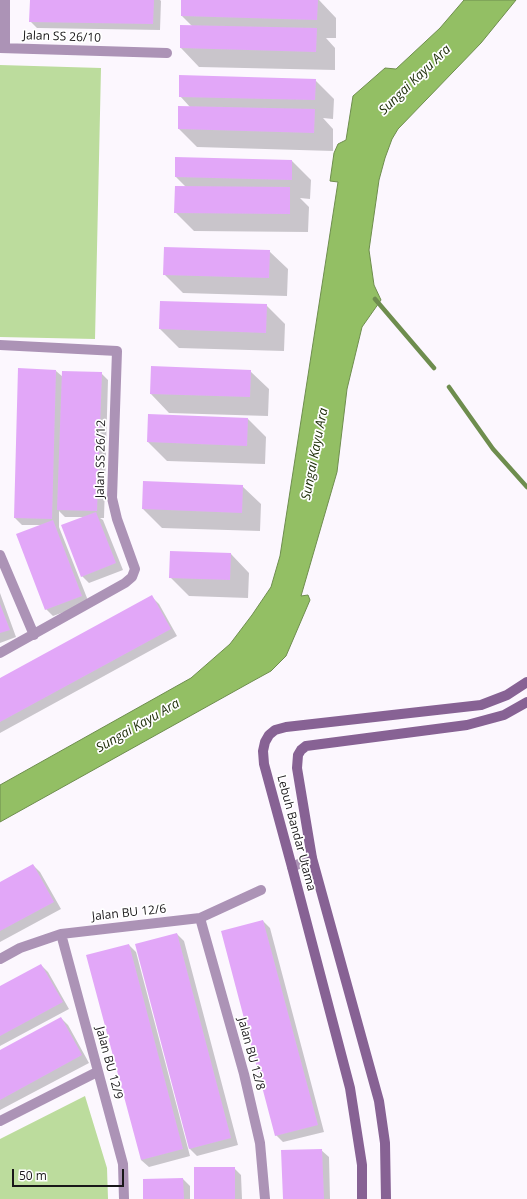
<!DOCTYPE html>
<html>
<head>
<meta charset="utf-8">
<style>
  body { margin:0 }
  #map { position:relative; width:527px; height:1199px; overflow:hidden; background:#fcf7fe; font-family:"Open Sans",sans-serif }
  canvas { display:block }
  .scale { position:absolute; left:12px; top:1169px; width:112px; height:18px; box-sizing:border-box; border:2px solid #191719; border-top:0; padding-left:5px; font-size:12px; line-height:14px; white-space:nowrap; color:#191719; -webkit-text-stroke:3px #fff; paint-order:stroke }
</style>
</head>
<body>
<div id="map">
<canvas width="527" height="1199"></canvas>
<div class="scale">50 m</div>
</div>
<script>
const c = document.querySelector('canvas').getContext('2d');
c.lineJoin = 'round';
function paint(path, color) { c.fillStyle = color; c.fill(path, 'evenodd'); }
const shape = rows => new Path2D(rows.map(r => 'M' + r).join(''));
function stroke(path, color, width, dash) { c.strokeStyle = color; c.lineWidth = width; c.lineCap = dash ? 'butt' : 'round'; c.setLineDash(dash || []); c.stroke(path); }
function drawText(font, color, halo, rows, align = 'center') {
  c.font = font + ' "Open Sans",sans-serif'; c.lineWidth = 3.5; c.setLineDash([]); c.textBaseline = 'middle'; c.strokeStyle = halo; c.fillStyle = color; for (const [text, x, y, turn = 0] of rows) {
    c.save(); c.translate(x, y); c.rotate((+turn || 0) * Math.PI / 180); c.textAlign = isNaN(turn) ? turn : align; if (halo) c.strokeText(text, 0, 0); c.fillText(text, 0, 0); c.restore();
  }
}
const green = shape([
  [0,65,101,68,95,339,0,337],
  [85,1096,107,1168,108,1199,0,1199,0,1139]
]);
const water = shape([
  [464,0,516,0,481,43,398,129,392,139,385,158,379,180,369,250,374,285,381,300,362,327,347,389,337,472,301,596,308,595,310,600,286,656,271,671,251,682,0,822,0,785,191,678,230,644,252,615,271,587,280,556,338,182,330,181,334,153,338,144,346,140,353,96,385,68,396,69,440,28,464,0]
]);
const shadow = shape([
  [31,0,160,0,161,1,160,30,37,28,30,21],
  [182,0,319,0,336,18,336,38,326,38,335,48,335,70,199,67,181,48,192,26,182,16],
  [315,80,334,99,333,119,323,118,333,129,333,151,197,147,179,129,190,107,180,96],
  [292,161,311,180,310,199,300,198,309,207,308,232,194,231,175,212,186,187,176,177],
  [269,251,288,269,287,296,183,293,164,274],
  [266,305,285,324,284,351,179,348,160,329],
  [56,371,63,377,101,373,108,380,104,518,100,518,103,520,123,570,89,583,82,576,84,517,65,517,59,511,59,527,89,603,53,616,46,609,42,525,22,525,15,518],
  [250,371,269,389,268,416,169,413,151,394],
  [248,419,266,437,265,464,167,461,148,442],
  [242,486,261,504,260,531,162,528,143,509],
  [231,554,249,573,248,598,189,596,170,577],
  [0,593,16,637,0,643],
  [152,597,159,604,177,636,0,733,0,679],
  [33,865,40,872,61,909,0,942,0,883],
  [263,921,270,928,324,1132,283,1142,276,1135],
  [177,934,184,941,238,1145,197,1156,190,1149,136,945],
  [129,945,136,952,190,1156,149,1167,141,1160],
  [41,965,48,972,69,1009,0,1046,0,987],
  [61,1018,68,1025,89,1063,0,1110,0,1051],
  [321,1150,329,1157,330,1199,284,1199],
  [234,1168,241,1175,242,1199,195,1199],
  [183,1179,190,1186,190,1199,144,1199]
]);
const stream = shape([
  [375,299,434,368],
  [449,387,493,449,527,487]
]);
const building = shape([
  [30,0,154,0,153,24,29,22],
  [181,0,318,0,317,20,181,16],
  [180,25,317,28,316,52,180,48],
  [179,75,316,79,315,100,179,97],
  [178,106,315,109,314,133,178,129],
  [175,157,292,160,292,180,175,177],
  [175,186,290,187,290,214,174,213],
  [164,247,270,250,269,278,163,275],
  [160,301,267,304,266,333,159,329],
  [151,366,251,370,250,397,150,394],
  [18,368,56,370,52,519,14,518],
  [62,371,102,372,97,511,57,510],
  [148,414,248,418,247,446,147,442],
  [143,481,243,485,242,513,142,509],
  [96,512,116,563,81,577,61,525],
  [53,520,82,596,45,610,16,534],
  [170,551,231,553,230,580,169,578],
  [152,595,171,629,0,722,0,678],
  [0,604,10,630,0,633],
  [33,864,54,902,0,931,0,882],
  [263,920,318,1125,275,1136,221,931],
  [177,933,231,1138,189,1149,135,944],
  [129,944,183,1149,141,1160,86,955],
  [41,964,63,1002,0,1036,0,986],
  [61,1017,82,1055,0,1100,0,1050],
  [322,1149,324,1199,283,1199,281,1150],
  [194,1167,235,1167,235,1199,194,1199],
  [183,1178,184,1199,143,1199,143,1179]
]);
const minor = shape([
  [0,48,167,53],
  [5,48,5,0],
  [0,345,117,351,112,498,117,519,135,569,132,577,125,583,0,653],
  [0,555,34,635],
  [292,867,312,858],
  [200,918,244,1074,260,1143,265,1199],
  [61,934,123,1164,124,1199],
  [0,959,20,948,61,934,200,918,261,890],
  [0,1121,97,1072]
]);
const secondary = shape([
  [362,1199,362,1165,350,1088,292,867,264,764,263,751,265,742,269,735,275,730,286,727,481,705,507,695,527,682],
  [386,1199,385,1143,379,1101,312,858,297,768,298,755,301,750,306,746,467,725,504,715,527,702]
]);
const streetNames = [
  ["Jalan SS 26/10",62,37,2],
  ["Jalan SS 26/12",101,459,-89],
  ["Lebuh Bandar Utama",296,833,75],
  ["Jalan BU 12/6",129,913,-6],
  ["Jalan BU 12/8",251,1054,75],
  ["Jalan BU 12/9",109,1063,75]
];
const waterNames = [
  ["Sungai Kayu Ara",415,80,-44],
  ["Sungai Kayu Ara",315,454,-79],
  ["Sungai Kayu Ara",138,726,-30]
];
paint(green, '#bcdc9d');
paint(water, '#93bf64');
stroke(water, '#6e8d4e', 1);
paint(shadow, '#0003');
stroke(stream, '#6e8d4e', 4.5);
paint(building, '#e2a7f8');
stroke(minor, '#ac93b6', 10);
stroke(secondary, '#876294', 10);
drawText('12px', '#191719', '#fff', streetNames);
drawText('italic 13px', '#21310c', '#fff', waterNames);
</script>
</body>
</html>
